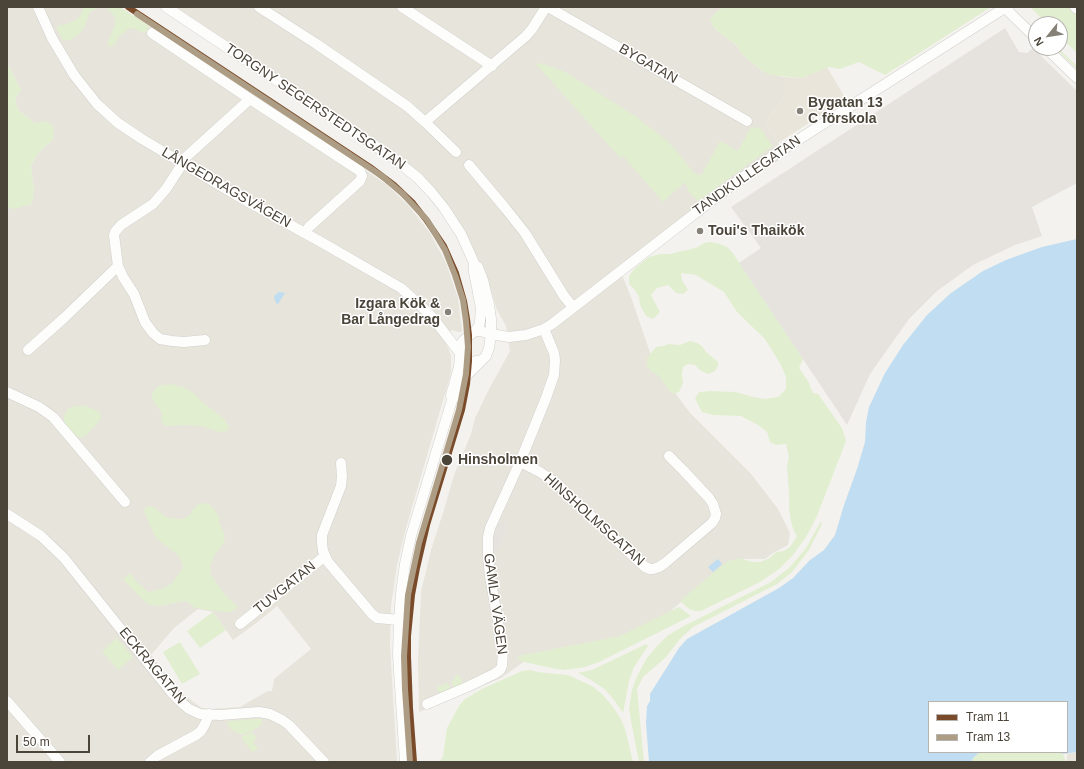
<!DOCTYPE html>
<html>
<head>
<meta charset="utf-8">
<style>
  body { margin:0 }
  #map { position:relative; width:1084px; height:769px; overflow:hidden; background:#f4f2ee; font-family:Arial,sans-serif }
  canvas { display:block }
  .frame { position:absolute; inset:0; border:8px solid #4b4439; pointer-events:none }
  .legend { position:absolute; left:928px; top:701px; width:140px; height:52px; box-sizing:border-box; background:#fff; border:1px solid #b7b4b0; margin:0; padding:5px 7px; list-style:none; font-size:12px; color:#4b4439 }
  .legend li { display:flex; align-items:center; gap:8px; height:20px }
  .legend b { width:20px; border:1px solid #b7b4b0 }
  .north { position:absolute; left:1028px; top:16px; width:40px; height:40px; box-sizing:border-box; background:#fff; border:1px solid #b7b4b0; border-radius:50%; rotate:240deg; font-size:11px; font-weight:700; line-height:16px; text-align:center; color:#4b4439 }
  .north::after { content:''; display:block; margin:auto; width:14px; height:18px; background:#868178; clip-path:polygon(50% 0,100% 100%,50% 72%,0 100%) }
  .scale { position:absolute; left:16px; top:735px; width:74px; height:18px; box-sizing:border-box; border:2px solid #4b4439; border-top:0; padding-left:5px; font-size:12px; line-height:14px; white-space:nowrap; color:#4b4439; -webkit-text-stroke:3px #fff; paint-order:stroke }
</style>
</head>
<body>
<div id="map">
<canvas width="1084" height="769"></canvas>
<div class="frame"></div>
<ul class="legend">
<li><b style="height:5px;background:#7a4b2a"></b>Tram 11</li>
<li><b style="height:5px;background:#ad9d84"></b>Tram 13</li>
</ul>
<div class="north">N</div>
<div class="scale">50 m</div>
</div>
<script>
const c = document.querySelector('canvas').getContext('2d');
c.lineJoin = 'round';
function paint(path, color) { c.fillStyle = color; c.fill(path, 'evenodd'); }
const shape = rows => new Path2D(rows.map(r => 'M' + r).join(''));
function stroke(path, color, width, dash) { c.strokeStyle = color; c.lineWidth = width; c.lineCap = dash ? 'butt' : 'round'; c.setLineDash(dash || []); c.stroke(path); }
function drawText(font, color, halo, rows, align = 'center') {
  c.font = font + ' Arial,sans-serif'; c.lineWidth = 3; c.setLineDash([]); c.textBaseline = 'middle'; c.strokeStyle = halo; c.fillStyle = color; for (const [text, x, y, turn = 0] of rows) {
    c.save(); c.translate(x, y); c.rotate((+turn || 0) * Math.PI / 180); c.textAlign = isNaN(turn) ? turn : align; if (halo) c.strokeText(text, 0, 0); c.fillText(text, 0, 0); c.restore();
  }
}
const residential = shape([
  [7,7,120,7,386,184,409,206,430,233,446,263,458,298,462,332,459,332,451,330,446,342,451,356,451,373,406,528,397,565,391,606,390,646,397,762,7,762,7,207,10,207,34,192,31,165,37,155,44,147,53,140,35,123,18,110,15,99,21,90,8,65,7,65],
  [277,606,311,649,274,679,272,691,268,691,240,707,210,709,202,708,191,700,172,683,151,655,174,628,198,609,213,612,233,640,259,621],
  [176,7,724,7,715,13,714,28,736,45,743,55,761,70,778,76,785,77,787,92,765,123,786,155,737,189,622,275,631,297,654,364,690,413,752,475,778,509,790,533,788,545,773,553,765,559,744,559,725,565,667,614,627,634,601,643,532,656,501,678,419,712,418,660,421,592,431,550,443,513,454,475,471,434,475,418,489,389,510,351,506,326,497,310,491,290,466,234,446,204,426,179,378,142],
  [1077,752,1077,762,1067,762,1067,754]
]);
const education = shape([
  [827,67,846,99,778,143,765,123,787,92,785,77,802,78]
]);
const green = shape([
  [84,7,120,7,149,26,149,28,148,32,143,33,133,28,128,29,118,38,114,45,110,47,109,47,108,41,113,30,115,23,115,17,109,10,104,7,101,7,90,12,85,26,80,33,70,40,63,40,57,29,57,26,64,25,74,21,80,16],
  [724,7,991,7,885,75,859,62,840,69,829,67,802,78,770,75,761,70,743,55,736,45,714,28,710,20,715,13],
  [1030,7,1070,7,1077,14,1077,53,1060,37,1060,24,1047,24],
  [1055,48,1058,48,1077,66,1077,69],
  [535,63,547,65,567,73,635,116,665,139,676,150,694,173,699,175,702,174,720,141,738,151,751,127,760,128,773,146,698,201,689,192,685,182,663,202,623,156,620,158],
  [7,65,8,65,21,90,15,99,18,110,35,123,46,121,53,126,54,133,53,140,44,147,37,155,31,165,34,192,32,204,14,209,7,207],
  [711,242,720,244,727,247,732,252,803,359,799,368,808,381,813,393,818,394,842,428,846,441,817,516,806,537,792,556,779,569,760,582,701,611,695,611,689,609,680,601,726,562,739,558,753,562,760,562,770,558,776,552,784,551,790,547,797,536,794,531,791,522,789,508,789,492,787,466,789,457,786,444,776,445,770,442,767,432,758,425,741,416,713,415,702,412,695,399,699,392,711,391,736,392,753,397,765,399,778,397,786,389,786,377,781,365,765,339,737,312,724,292,696,275,681,273,682,280,688,290,683,294,676,293,668,285,657,288,651,295,660,312,653,319,646,316,640,305,639,297,635,290,629,284,629,276,635,268,649,257,660,254,670,254,678,252,687,250,698,247,704,243],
  [690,341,697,343,702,346,706,352,718,362,718,366,715,371,709,374,701,371,695,365,688,364,683,367,682,375,683,383,679,392,673,394,668,389,659,376,651,371,647,366,647,358,656,347,663,346,669,344,680,345],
  [170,384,184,387,195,394,201,401,223,418,229,426,227,431,219,432,201,426,189,425,166,426,161,421,162,413,154,402,151,394,158,386],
  [83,405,98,411,101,416,99,421,88,434,84,437,79,437,74,435,66,426,64,421,64,416,69,408,74,406,79,407],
  [207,503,213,507,220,519,219,522,225,535,224,542,214,556,210,567,211,575,226,596,238,607,231,612,224,612,206,610,193,607,188,602,185,601,159,606,148,604,140,597,123,579,130,573,137,582,148,592,164,588,171,584,183,568,182,562,178,555,157,539,154,534,144,511,146,507,152,506,168,518,178,519,183,519,190,515,192,510,199,504],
  [821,521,822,524,809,550,792,572,777,584,693,627,680,639,666,657,643,677,637,689,644,762,639,762,632,726,629,709,632,690,637,676,647,658,657,646,667,636,684,626,771,582,790,567,806,548],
  [679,607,691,616,599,662,585,667,564,670,551,668,520,661,518,656,620,636],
  [213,612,226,630,200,648,187,631],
  [117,638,133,657,118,670,102,651],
  [180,642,200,674,182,684,163,652],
  [647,644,648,646,634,667,629,681,623,713,611,696,603,688,591,680,578,673,592,670,644,645],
  [530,670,537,672,568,675,592,686,603,695,613,707,621,719,625,729,633,762,439,762,443,757,447,728,459,706,465,699,482,689,522,671],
  [459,674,463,684,454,688,451,682,455,679,455,676],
  [447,683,448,684,451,689,440,694,437,689,438,686,440,686],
  [255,719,262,719,261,725,251,732,244,734,240,734,235,731,232,731,227,723,230,721],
  [251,733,254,734,257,738,253,741,258,749,252,752,242,739,242,736],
  [980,752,1059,752,1063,754,1066,762,971,762,974,757]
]);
const parking = shape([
  [1005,28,1019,52,1027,53,1033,48,1077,91,1077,183,1032,207,1042,236,1015,245,973,265,937,291,909,319,870,374,847,425,739,263,761,248,731,207],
  [497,522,507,525,500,548,496,551,492,549,493,539]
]);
const water = shape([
  [1077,239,1077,752,1063,754,1059,752,1067,752,1067,702,929,702,929,752,980,752,974,757,971,762,649,762,646,723,647,706,650,701,650,694,679,648,687,639,779,588,793,578,810,560,824,550,835,535,844,505,857,469,865,442,866,422,869,407,885,373,903,345,927,315,951,293,983,271,1006,260,1042,247],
  [279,292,285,293,278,304,276,303,274,298,275,295],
  [718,559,722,564,713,572,708,567]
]);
const minor = shape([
  [38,7,52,38,74,75,97,104,118,123,142,139,236,195,321,242,401,288,421,306,433,318,463,357,472,362,482,360],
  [166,7,392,157,418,178,432,193,444,208,461,234,474,263,474,272,481,308,480,321,479,326,475,331,464,340,461,344,459,367,451,395,452,400],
  [259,7,315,43,407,106,425,122,456,152],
  [402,7,492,66],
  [548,7,747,121],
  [1006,7,1010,13,1036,38],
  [1075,7,1077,9],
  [152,33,250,99,360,171,362,176,360,181,309,227,305,233],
  [1046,48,1077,78],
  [425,122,526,36,532,29,546,7],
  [469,165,506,209,525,233,564,296,573,307],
  [475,331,480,331,491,334,509,337,526,335,544,329,552,324,724,191,750,172,779,152,1006,7],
  [205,340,184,342,172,341,160,339,153,333,145,322,134,294,123,277,118,266,114,235,115,232,121,225,153,204,166,189,179,169,186,157,250,99],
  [28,350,64,318,118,266],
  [7,392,39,407,53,417,125,502],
  [520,462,540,472,557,484,645,567,650,569,653,569,659,567,665,563,712,523,715,518,716,514,713,504,709,498,683,470,669,456],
  [341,463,342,477,341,486,322,535,322,543,323,551,328,562,372,614,377,618,399,620],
  [7,514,41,536,64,558,172,693,183,704,189,709,200,714,220,715,259,712,270,714,282,720,289,725,324,762],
  [240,624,325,556],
  [7,701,60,762],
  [427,704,467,687,494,674,500,670,502,666,503,651,490,576,488,555,488,537,490,528,520,462,546,398,554,375,555,360,554,353,544,329],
  [150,762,157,756,196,735,201,731,205,724,209,714],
  [405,762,398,655,399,620,401,593,405,564,411,536,452,400,456,396,463,381,468,374,486,356,489,348,491,334,491,319,489,305,483,280,478,267]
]);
const tram1 = shape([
  [128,7,370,167,394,185,413,203,427,221,444,246,456,273,464,301,467,319,469,335,469,361,467,384,462,410,427,525,417,568,412,595,408,636,408,656,410,708,414,762]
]);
const tram2 = shape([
  [137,14,382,176,403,194,427,220,445,250,455,275,463,300,466,321,468,347,466,374,459,410,419,543,408,595,404,656,405,689,410,762]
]);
const markers = [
  [800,111,4,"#868178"],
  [700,231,4,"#868178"],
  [448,312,4,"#868178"],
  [447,460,6,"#4b4439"]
];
const streetNames = [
  ["BYGATAN",648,64,30],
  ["TORGNY SEGERSTEDTSGATAN",315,107,34],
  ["TANDKULLEGATAN",747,176,-35],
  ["LÅNGEDRAGSVÄGEN",226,188,30],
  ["HINSHOLMSGATAN",594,520,42],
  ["TUVGATAN",285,588,-39],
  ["GAMLA VÄGEN",495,604,82],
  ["ECKRAGATAN",152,666,50]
];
const poiNames = [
  ["Bygatan 13",808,103],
  ["C förskola",808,119],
  ["Toui's Thaikök",708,231],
  ["Izgara Kök &",440,304,"right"],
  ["Bar Långedrag",440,320,"right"]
];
const stopNames = [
  ["Hinsholmen",458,460]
];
paint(residential, '#e7e4dc');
paint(education, '#eae5da');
paint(green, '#e1eecf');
paint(parking, '#e6e3df');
paint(water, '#c0ddf1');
stroke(minor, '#d2d0cb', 11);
stroke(minor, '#fdfdfc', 10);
stroke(tram1, '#7a4b2a', 6);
stroke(tram2, '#ad9d84', 6);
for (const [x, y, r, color] of markers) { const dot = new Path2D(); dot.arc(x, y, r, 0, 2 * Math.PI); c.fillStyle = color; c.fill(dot); stroke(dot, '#fff', 1.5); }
drawText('14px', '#4b4439', '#fff', streetNames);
drawText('bold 14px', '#4b4439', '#fff', poiNames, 'left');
drawText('bold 14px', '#4b4439', '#fff', stopNames, 'left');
</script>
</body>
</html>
